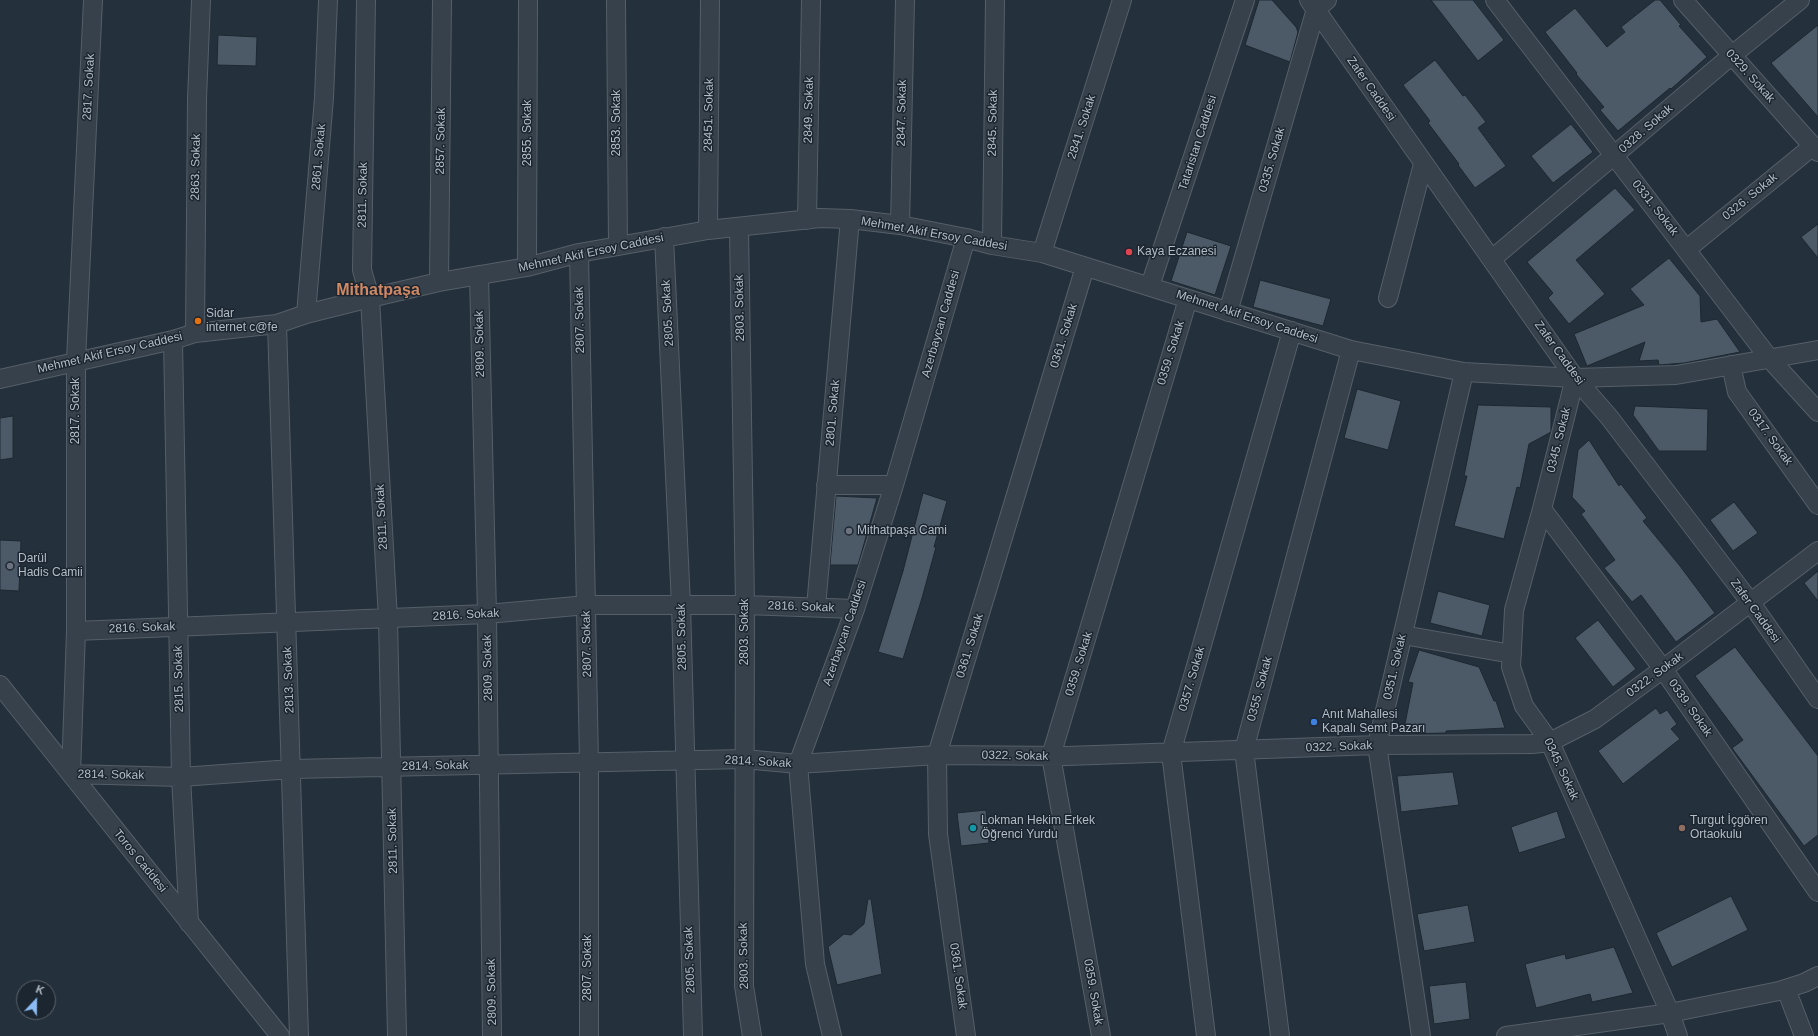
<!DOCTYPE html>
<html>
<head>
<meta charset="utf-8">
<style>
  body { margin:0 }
  #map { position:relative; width:1818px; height:1036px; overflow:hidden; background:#24303b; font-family:Arial,sans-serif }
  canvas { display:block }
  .north { position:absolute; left:16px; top:980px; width:40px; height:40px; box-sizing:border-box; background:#1c2630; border:1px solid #58626c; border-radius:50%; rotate:22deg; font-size:11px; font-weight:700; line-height:16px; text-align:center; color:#b3bcc7 }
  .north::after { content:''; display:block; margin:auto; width:14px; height:18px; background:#8bbdf4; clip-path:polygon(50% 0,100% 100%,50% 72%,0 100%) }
</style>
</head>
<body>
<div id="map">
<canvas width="1818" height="1036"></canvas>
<div class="north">K</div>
</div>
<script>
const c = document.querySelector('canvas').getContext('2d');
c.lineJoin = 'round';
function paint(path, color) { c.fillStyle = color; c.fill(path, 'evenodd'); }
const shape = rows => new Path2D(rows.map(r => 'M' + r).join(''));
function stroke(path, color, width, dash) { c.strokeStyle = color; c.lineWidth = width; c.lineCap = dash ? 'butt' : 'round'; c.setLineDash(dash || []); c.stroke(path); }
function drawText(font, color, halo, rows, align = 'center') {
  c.font = font + ' Arial,sans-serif'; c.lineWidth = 3; c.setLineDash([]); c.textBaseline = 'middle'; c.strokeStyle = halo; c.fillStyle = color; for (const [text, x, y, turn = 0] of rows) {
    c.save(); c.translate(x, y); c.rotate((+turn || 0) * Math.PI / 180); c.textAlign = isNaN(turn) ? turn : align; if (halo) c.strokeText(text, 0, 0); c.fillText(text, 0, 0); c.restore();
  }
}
const building = shape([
  [1259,0,1272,0,1296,27,1298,32,1290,62,1245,45,1259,0],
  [1431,0,1473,0,1504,40,1478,61,1431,0],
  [1655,0,1660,0,1681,25,1679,26,1707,57,1671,89,1670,88,1618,131,1600,110,1604,107,1576,74,1577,73,1545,32,1575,8,1607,47,1625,32,1621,27,1655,0],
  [1818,25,1818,117,1771,63,1818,25],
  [218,35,257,37,256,66,217,65,218,35],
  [1435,60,1463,96,1465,95,1486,122,1478,128,1506,166,1475,188,1458,165,1459,164,1428,123,1430,121,1403,85,1435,60],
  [1571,124,1593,152,1553,183,1531,156,1571,124],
  [1615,188,1635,210,1576,260,1605,294,1569,324,1548,298,1553,293,1527,262,1615,188],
  [1818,224,1818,258,1801,237,1818,224],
  [1187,232,1231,246,1215,295,1171,281,1187,232],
  [1669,258,1700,296,1701,322,1717,319,1740,352,1684,363,1659,365,1658,360,1639,361,1645,342,1587,366,1574,334,1644,305,1630,289,1669,258],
  [1260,280,1331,299,1323,326,1253,307,1260,280],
  [1357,389,1401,401,1388,450,1344,438,1357,389],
  [1478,405,1551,407,1551,432,1529,444,1520,488,1517,487,1504,539,1454,526,1467,476,1464,476,1478,405],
  [1635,406,1708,409,1707,451,1659,451,1633,415,1635,406],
  [13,416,13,458,0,460,0,418,13,416],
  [1589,440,1619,486,1621,484,1647,518,1643,521,1680,566,1715,613,1676,642,1641,595,1632,602,1604,568,1615,560,1581,514,1585,511,1572,497,1578,450,1589,440],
  [923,493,947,501,934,547,936,547,922,598,903,659,878,652,903,571,923,493],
  [836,496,877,498,858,565,830,565,836,496],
  [1734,502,1758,533,1733,551,1710,520,1734,502],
  [0,540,21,541,19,591,0,590,0,540],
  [1818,571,1818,601,1804,583,1818,571],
  [1438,591,1490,605,1482,636,1430,623,1438,591],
  [1598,620,1636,669,1613,687,1575,638,1598,620],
  [1735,647,1818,756,1818,835,1804,846,1732,748,1743,740,1695,676,1735,647],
  [1419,650,1479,667,1494,701,1496,701,1505,728,1446,731,1446,733,1403,734,1413,683,1408,682,1419,650],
  [1656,708,1660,714,1667,710,1677,724,1671,729,1680,739,1623,784,1598,751,1656,708],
  [1453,772,1459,805,1401,812,1397,776,1453,772],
  [986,810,989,843,961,846,957,813,986,810],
  [1557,811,1566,838,1519,853,1511,827,1557,811],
  [1731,896,1748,930,1672,967,1656,933,1731,896],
  [868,899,871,899,882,974,837,985,828,947,844,934,851,935,864,924,868,899],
  [1468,905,1475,942,1424,951,1417,914,1468,905],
  [1614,947,1633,993,1592,1002,1590,994,1536,1008,1525,964,1565,954,1566,959,1614,947],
  [1466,982,1470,1019,1434,1024,1429,986,1466,982]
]);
const minor = shape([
  [93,0,76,360,76,631,71,774,181,777,292,769,744,759,798,764,937,755,1067,756,1377,745,1532,744,1550,742,1595,719,1663,669,1818,551],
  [366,0,362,270,370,298,388,619,397,1036],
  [616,0,618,246],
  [1309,0,1575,378,1609,417,1751,603,1818,699],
  [1495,0,1769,358,1818,412],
  [1683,0,1818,152],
  [807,220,811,0],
  [900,225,905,0],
  [739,228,745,605,744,986,752,1036],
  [708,230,710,0],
  [664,237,681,605,693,1036],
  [992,245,995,0],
  [1687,249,1813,146],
  [579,253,589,762,589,1036],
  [1042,253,1122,0],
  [1492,259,1731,56,1800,0],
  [527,267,528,0],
  [479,275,487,614,492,1036],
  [439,282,442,0],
  [1150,286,1245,0],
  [1388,298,1423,164],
  [1228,312,1316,9,1327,0],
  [306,314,324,98,328,0],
  [277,324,299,1036],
  [195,333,197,99,201,0],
  [173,340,181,777,189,923],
  [1731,365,1737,392,1818,505],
  [1575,378,1542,509,1514,610,1511,667,1524,706,1550,742,1670,1013,1678,1036],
  [0,379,173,340,195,333,277,324,306,314,370,298,439,282,527,267,579,253,708,230,820,218,850,219,900,225,966,238,992,245,1042,253,1351,350,1464,372,1575,378,1676,375,1818,350],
  [826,485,894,485],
  [1542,509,1663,669,1818,892],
  [816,607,850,219],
  [76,631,487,614,587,605,745,605,855,609],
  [1403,635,1512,654],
  [0,685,280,1036],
  [1786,989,1804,1036],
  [832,1036,815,964,798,764,855,609,894,485,966,238],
  [966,1036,938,834,937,755,1085,267],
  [1101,1036,1051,756,1188,299],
  [1206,1036,1171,753,1292,331],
  [1280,1036,1244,750,1351,350],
  [1421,1036,1377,745,1464,372],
  [1506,1036,1670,1013,1779,991,1804,983,1818,976]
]);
const markers = [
  [1129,252,4,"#e0444e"],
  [198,321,4,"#e8710a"],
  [849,531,4,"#6b7280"],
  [10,566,4,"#6b7280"],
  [1314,722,4,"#3f7fe0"],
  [973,828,4,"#0f9aa8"],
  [1682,828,4,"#8d6e63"]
];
const streetNames = [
  ["0329. Sokak",1750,76,48],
  ["2817. Sokak",89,87,-87],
  ["Zafer Caddesi",1371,89,55],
  ["2849. Sokak",809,110,-89],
  ["2847. Sokak",902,113,-89],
  ["28451. Sokak",709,115,-89],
  ["2853. Sokak",617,123,-90],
  ["2845. Sokak",993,123,-89],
  ["2841. Sokak",1082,127,-72],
  ["0328. Sokak",1646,129,-41],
  ["2855. Sokak",528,133,-90],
  ["2857. Sokak",441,141,-89],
  ["Tataristan Caddesi",1198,143,-72],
  ["2861. Sokak",319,157,-85],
  ["0335. Sokak",1272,160,-74],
  ["2863. Sokak",196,167,-89],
  ["2811. Sokak",363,195,-89],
  ["0326. Sokak",1750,197,-39],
  ["0331. Sokak",1655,208,52],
  ["Mehmet Akif Ersoy Caddesi",934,234,10],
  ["Mehmet Akif Ersoy Caddesi",591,253,-12],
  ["2803. Sokak",740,308,-91],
  ["2805. Sokak",668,313,-93],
  ["Mehmet Akif Ersoy Caddesi",1247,317,18],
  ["2807. Sokak",580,320,-91],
  ["Azerbaycan Caddesi",941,324,-74],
  ["0361. Sokak",1064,336,-73],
  ["2809. Sokak",480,344,-91],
  ["Mehmet Akif Ersoy Caddesi",110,353,-13],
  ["0359. Sokak",1171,353,-73],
  ["Zafer Caddesi",1559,353,54],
  ["2817. Sokak",76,411,-90],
  ["2801. Sokak",833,413,-85],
  ["0317. Sokak",1770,437,54],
  ["0345. Sokak",1559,440,-76],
  ["2811. Sokak",382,517,-93],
  ["2816. Sokak",801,607,2],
  ["Zafer Caddesi",1755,611,54],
  ["2816. Sokak",466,615,-3],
  ["2816. Sokak",142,628,-2],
  ["2803. Sokak",745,632,-90],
  ["Azerbaycan Caddesi",845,633,-71],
  ["2805. Sokak",682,637,-91],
  ["2807. Sokak",587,644,-91],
  ["0361. Sokak",970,646,-73],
  ["0359. Sokak",1079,664,-73],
  ["0351. Sokak",1395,667,-77],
  ["2809. Sokak",488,668,-91],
  ["0322. Sokak",1655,675,-36],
  ["2815. Sokak",179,679,-91],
  ["0357. Sokak",1192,679,-74],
  ["2813. Sokak",289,680,-92],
  ["0355. Sokak",1260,689,-75],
  ["0339. Sokak",1690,708,55],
  ["0322. Sokak",1339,747,-2],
  ["0322. Sokak",1015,756,1],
  ["2814. Sokak",758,762,3],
  ["2814. Sokak",435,766,-1],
  ["0345. Sokak",1561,769,65],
  ["2814. Sokak",111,775,1],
  ["2811. Sokak",393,841,-91],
  ["Toros Caddesi",140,861,51],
  ["2803. Sokak",744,956,-91],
  ["2805. Sokak",690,960,-92],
  ["2807. Sokak",588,968,-90],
  ["0361. Sokak",958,976,82],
  ["2809. Sokak",492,992,-91],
  ["0359. Sokak",1093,992,80]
];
const poiNames = [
  ["Kaya Eczanesi",1137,252],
  ["Sidar",206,314],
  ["internet c@fe",206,328],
  ["Mithatpaşa Cami",857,531],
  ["Darül",18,559],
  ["Hadis Camii",18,573],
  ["Anıt Mahallesi",1322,715],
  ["Kapalı Semt Pazarı",1322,729],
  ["Lokman Hekim Erkek",981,821],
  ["Öğrenci Yurdu",981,835],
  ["Turgut İçgören",1690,821],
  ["Ortaokulu",1690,835]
];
const districtNames = [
  ["Mithatpaşa",378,291]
];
paint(building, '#4c5a67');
stroke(building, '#1e2832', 1);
stroke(minor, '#555f69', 20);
stroke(minor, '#37414b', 18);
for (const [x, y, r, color] of markers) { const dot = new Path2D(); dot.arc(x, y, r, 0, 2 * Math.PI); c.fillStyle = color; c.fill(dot); stroke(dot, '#1c2630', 1.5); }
drawText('12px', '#b3bcc7', '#1c2630', streetNames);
drawText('12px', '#b3bcc7', '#1c2630', poiNames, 'left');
drawText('bold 16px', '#d08964', '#1c2630', districtNames);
</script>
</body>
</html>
